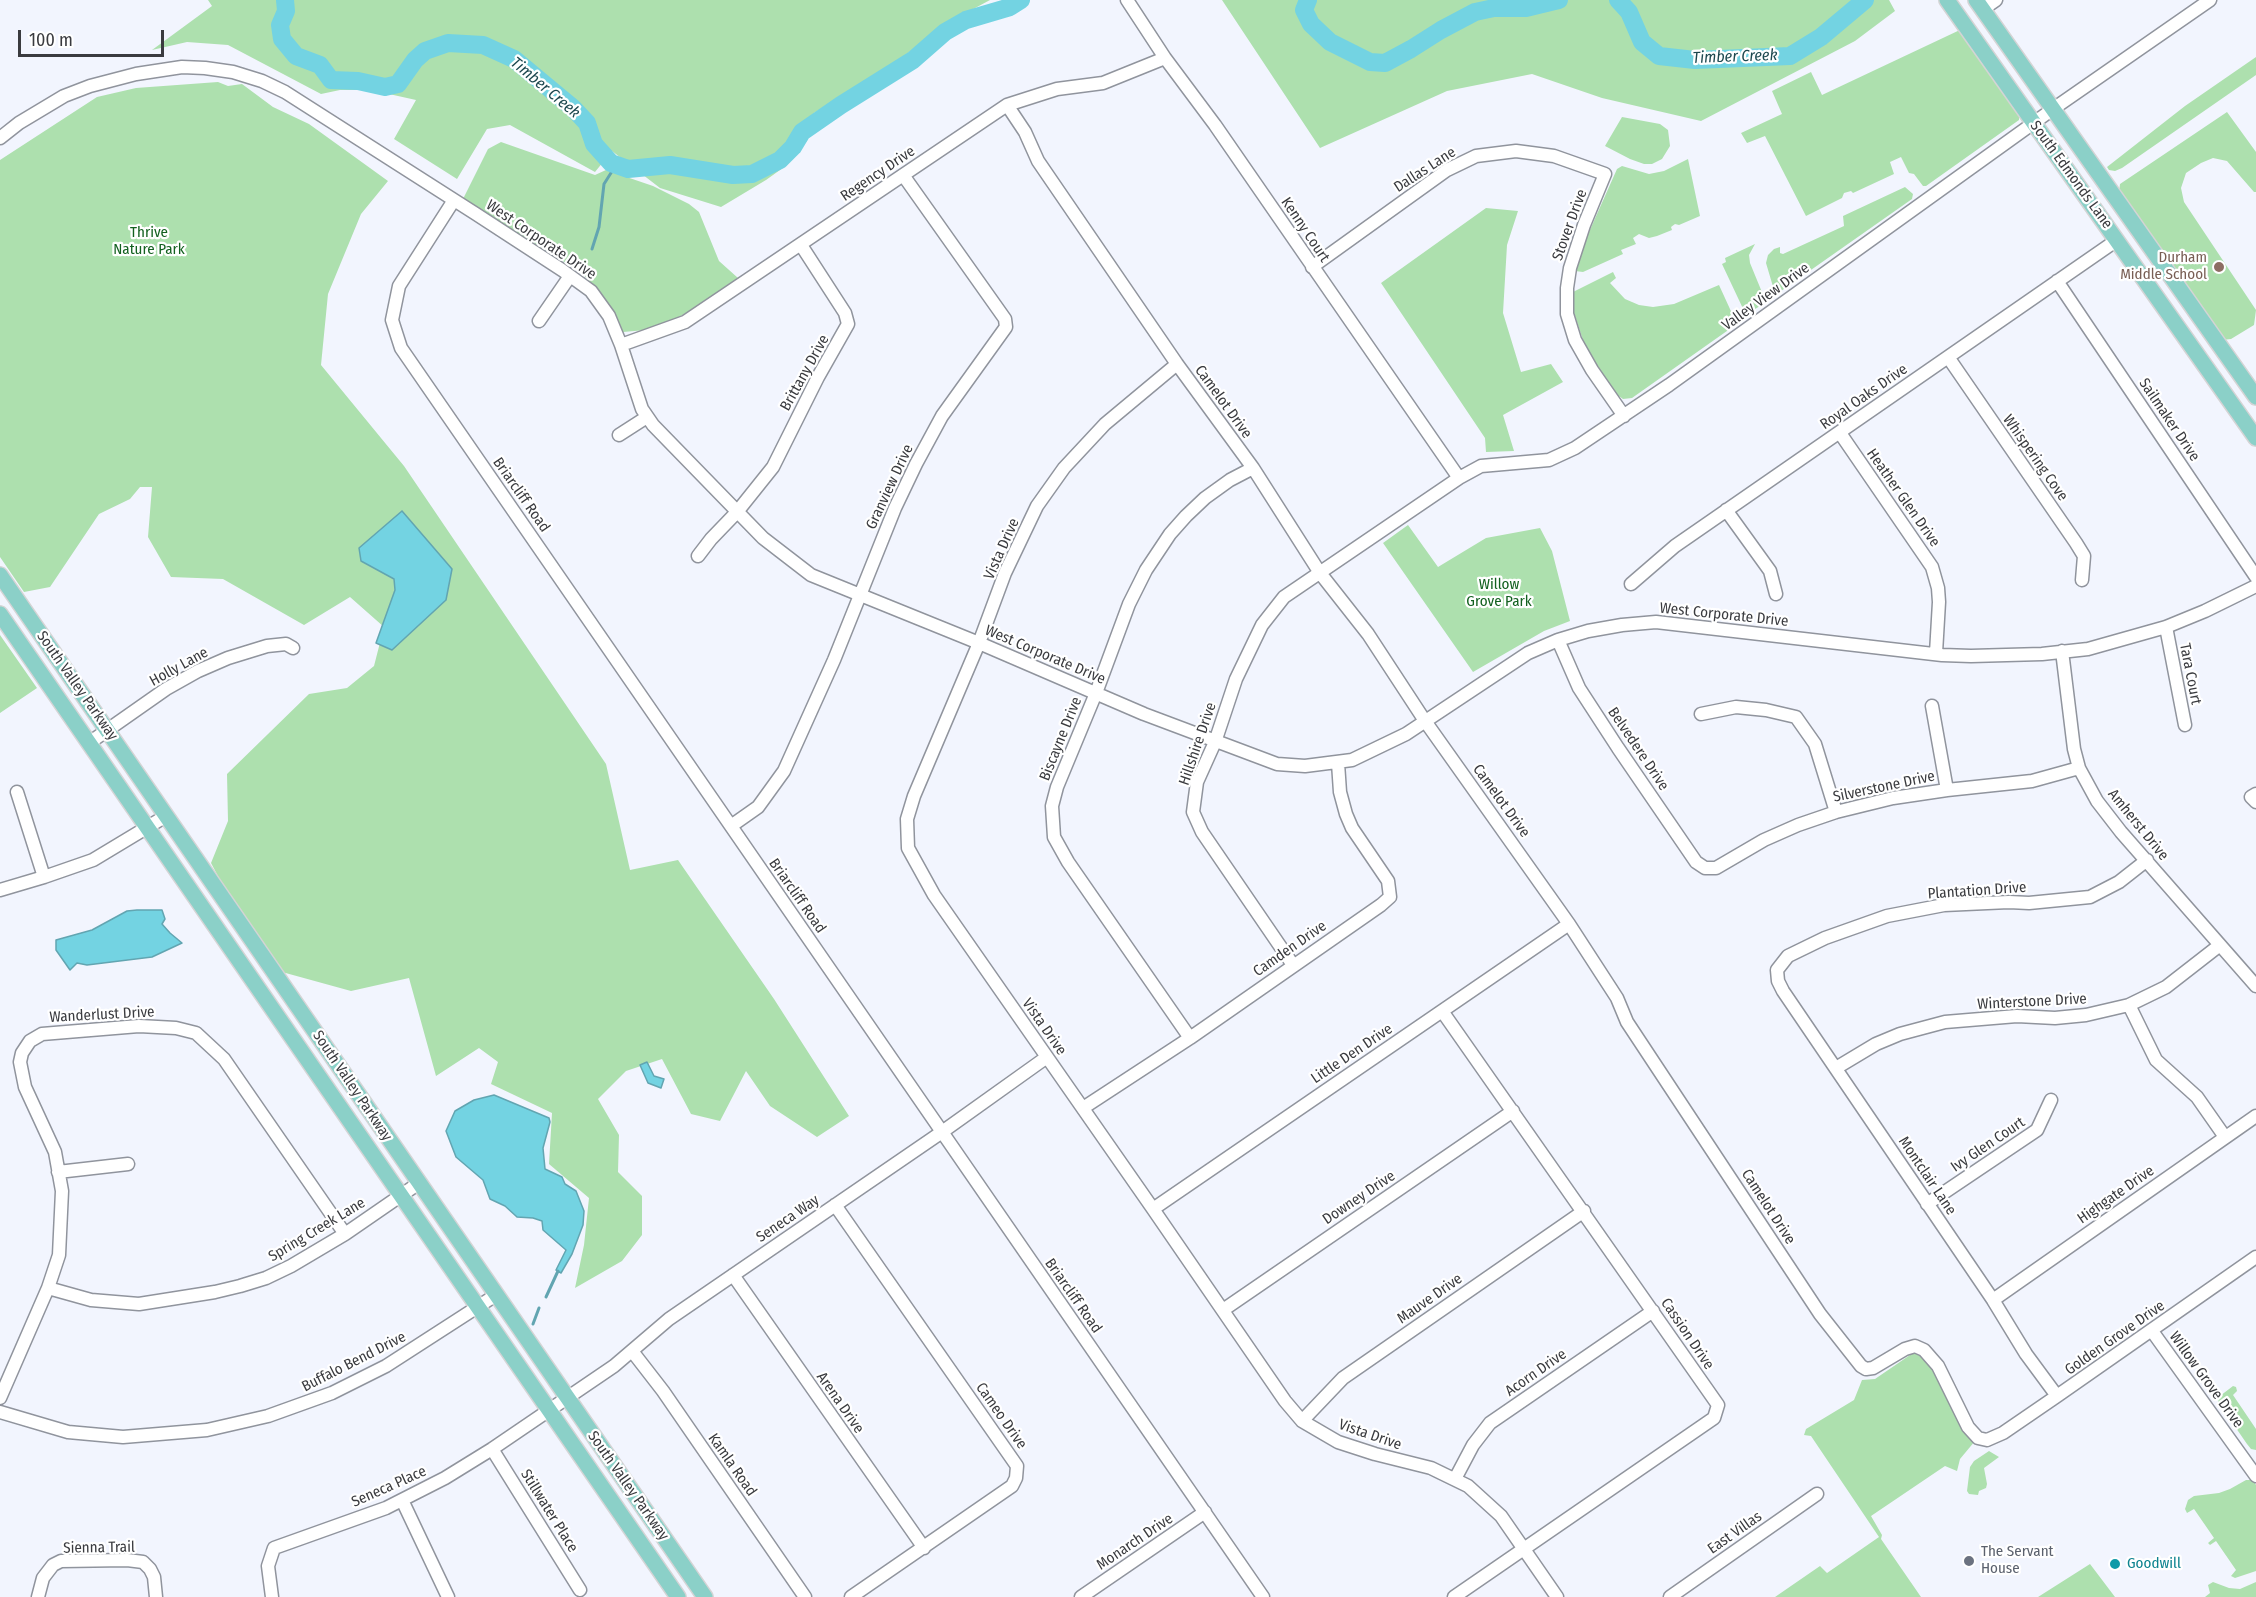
<!DOCTYPE html>
<html>
<head>
<meta charset="utf-8">
<style>
  body { margin:0 }
  #map { position:relative; width:2256px; height:1597px; overflow:hidden; background:#f2f5fe; font-family:"Fira Sans Condensed",sans-serif }
  canvas { display:block }
  .scale { position:absolute; left:18px; top:30px; width:146px; height:27px; box-sizing:border-box; border:3px solid #3a3b3f; border-top:0; padding-left:8px; font-size:18px; line-height:21px; white-space:nowrap; color:#3a3b3f; -webkit-text-stroke:4px #fff; paint-order:stroke }
</style>
</head>
<body>
<div id="map">
<canvas width="2256" height="1597"></canvas>
<div class="scale">100 m</div>
</div>
<script>
const c = document.querySelector('canvas').getContext('2d');
c.lineJoin = 'round';
function paint(path, color) { c.fillStyle = color; c.fill(path, 'evenodd'); }
const shape = rows => new Path2D(rows.map(r => 'M' + r).join(''));
function stroke(path, color, width, dash) { c.strokeStyle = color; c.lineWidth = width; c.lineCap = dash ? 'butt' : 'round'; c.setLineDash(dash || []); c.stroke(path); }
function drawText(font, color, halo, rows, align = 'center') {
  c.font = font + ' "Fira Sans Condensed",sans-serif'; c.lineWidth = 4.5; c.setLineDash([]); c.textBaseline = 'middle'; c.strokeStyle = halo; c.fillStyle = color; for (const [text, x, y, turn = 0] of rows) {
    c.save(); c.translate(x, y); c.rotate((+turn || 0) * Math.PI / 180); c.textAlign = isNaN(turn) ? turn : align; if (halo) c.strokeText(text, 0, 0); c.fillText(text, 0, 0); c.restore();
  }
}
const green = shape([
  [208,0,990,0,951,21,889,67,814,113,807,141,787,165,766,180,721,207,660,188,612,151,595,172,510,125,487,129,457,179,394,139,416,100,371,90,340,90,321,94,228,45,187,42,152,50,212,6],
  [1222,0,1889,0,1895,11,1855,41,1701,121,1602,98,1532,74,1447,91,1320,148],
  [1962,29,2019,111,2019,120,1926,186,1923,186,1914,174,1909,173,1901,157,1890,162,1894,174,1853,193,1851,191,1844,193,1842,198,1806,216,1765,136,1747,143,1741,133,1782,114,1772,91,1811,72,1822,95],
  [2256,57,2256,75,2122,168,2115,171,2109,170,2107,167,2185,106],
  [218,82,228,86,242,84,273,107,309,124,388,181,361,214,328,294,321,365,404,466,606,764,630,870,678,860,774,999,849,1116,817,1137,770,1106,746,1071,720,1121,691,1114,662,1059,626,1071,598,1099,619,1135,618,1172,642,1196,642,1235,622,1261,575,1288,584,1245,589,1198,549,1164,552,1113,491,1084,498,1062,479,1048,436,1076,409,978,351,991,282,972,228,895,211,863,228,821,227,774,309,694,347,688,374,666,384,627,350,597,304,625,223,579,171,577,148,537,152,487,140,487,130,499,99,514,50,587,24,592,0,557,0,160,97,97,136,88],
  [2227,112,2256,152,2256,192,2254,192,2227,161,2213,158,2201,163,2186,173,2181,188,2184,202,2256,310,2254,325,2231,339,2222,340,2119,193,2120,184],
  [1622,117,1660,124,1668,130,1670,146,1662,159,1652,164,1644,164,1630,159,1605,146],
  [501,142,595,175,606,170,653,186,689,204,699,212,719,261,738,278,697,307,675,319,646,330,623,332,604,298,582,273,463,199,488,149],
  [1688,159,1700,216,1679,225,1675,224,1671,227,1672,230,1657,236,1649,238,1639,234,1633,238,1636,244,1621,250,1623,254,1583,272,1575,271,1585,241,1617,169,1622,166,1649,174,1664,171],
  [1905,187,1913,194,1912,199,1781,291,1774,290,1766,263,1768,255,1774,249,1780,247,1780,253,1783,254,1844,226,1843,216],
  [1486,208,1518,211,1507,245,1503,313,1521,372,1551,364,1563,382,1503,415,1514,451,1486,452,1485,438,1381,283],
  [1755,244,1749,255,1750,263,1766,302,1746,315,1722,264,1726,262,1725,258],
  [1613,272,1616,278,1610,283,1625,299,1639,305,1653,307,1674,304,1719,285,1735,320,1734,326,1632,398,1623,399,1616,394,1587,352,1573,310,1573,292],
  [1408,525,1438,567,1486,538,1540,528,1552,551,1570,621,1544,631,1473,672,1383,543],
  [0,635,37,688,0,713],
  [1918,1352,1925,1355,1975,1441,1960,1459,1957,1471,1945,1466,1871,1516,1882,1535,1881,1539,1921,1597,1775,1597,1820,1566,1827,1573,1879,1537,1811,1436,1804,1435,1806,1429,1854,1400,1862,1380,1875,1379,1913,1353],
  [2233,1386,2236,1387,2237,1391,2233,1395,2256,1429,2256,1450,2251,1449,2247,1444,2218,1402,2220,1396],
  [1989,1451,1999,1457,1984,1468,1987,1484,1986,1488,1979,1491,1978,1495,1969,1494,1967,1491,1970,1467,1974,1461],
  [2246,1480,2253,1480,2256,1485,2256,1571,2235,1578,2231,1576,2236,1570,2216,1541,2210,1545,2208,1543,2214,1538,2194,1509,2187,1513,2185,1509,2188,1500,2194,1496,2219,1493,2230,1489],
  [2090,1564,2115,1597,2038,1597],
  [2213,1582,2229,1588,2240,1589,2256,1582,2256,1597,2205,1597,2210,1593,2208,1585]
]);
const water = shape([
  [402,511,452,569,446,600,392,650,376,643,395,590,394,579,361,561,359,548,402,511],
  [137,910,162,910,165,919,162,924,170,933,182,943,152,957,87,965,77,963,70,970,56,950,56,940,92,930,127,911,137,910],
  [647,1062,654,1076,664,1079,661,1088,648,1083,640,1065,647,1062],
  [494,1095,549,1118,550,1122,543,1148,545,1169,562,1177,565,1184,576,1191,584,1211,583,1225,572,1254,561,1273,556,1270,566,1250,543,1230,542,1221,533,1218,517,1217,505,1206,490,1199,483,1180,456,1157,446,1131,455,1111,474,1100,494,1095]
]);
const stream = shape([
  [592,249,599,227,604,184,616,165],
  [546,1297,558,1271],
  [533,1324,539,1308]
]);
const river = shape([
  [285,0,286,11,280,25,282,39,296,56,320,65,331,80,358,81,385,87,398,84,415,60,425,51,448,43,483,45,514,59,573,108,587,123,594,144,611,163,628,169,670,165,733,175,752,174,780,160,793,147,802,132,841,105,913,60,945,32,966,20,1010,7,1021,0],
  [1308,0,1304,10,1311,24,1330,42,1370,62,1385,63,1411,49,1441,30,1475,12,1494,8,1526,8,1559,0],
  [1618,0,1629,12,1642,42,1659,56,1695,60,1790,56,1821,37,1865,0]
]);
const minor = shape([
  [1127,0,1165,58,1215,125,1459,478],
  [1983,9,1996,0],
  [1007,105,1025,132,1038,161,1177,364,1253,468,1320,573,1368,634,1425,721,1569,924,1617,998,1627,1022,1820,1314,1861,1366,1866,1369,1873,1368,1905,1349,1915,1346,1924,1350,1938,1366,1968,1427,1978,1438,1987,1440,2003,1433,2057,1396,2256,1257],
  [0,138,19,123,64,96,90,86,136,74,182,67,205,68,233,72,262,81,285,92,476,214,562,270,591,291,609,316,621,345,642,409,653,425,763,538,811,575,979,643,1144,714,1277,764,1305,766,1352,760,1406,734,1528,653,1558,640,1588,631,1622,625,1656,622,1942,655,1971,656,2042,654,2088,649,2166,627,2205,611,2256,586],
  [454,200,399,286,392,320,401,348,1263,1597],
  [1312,267,1447,170,1476,156,1516,151,1554,156,1605,174,1584,225,1570,268,1567,288,1567,314,1575,340,1592,370,1624,416],
  [2057,281,2256,577],
  [539,321,570,276],
  [621,345,685,322,1007,105,1057,89,1103,83,1165,58],
  [1948,357,2076,543,2084,556,2082,580],
  [1177,364,1105,424,1064,468,1037,506,1005,573,979,643,914,796,907,819,908,848,934,895,1153,1209,1285,1401,1302,1421,1338,1442,1375,1454,1431,1468,1468,1486,1501,1516,1557,1597],
  [1840,433,1932,567,1938,588,1939,602,1936,653],
  [619,435,647,417],
  [1726,510,1770,571,1776,594],
  [698,556,711,539,737,512,773,467,818,377,848,324,845,313,801,245],
  [1631,584,1675,546,2117,240],
  [2166,627,2185,725],
  [1558,640,1579,688,1618,748,1696,862,1705,868,1716,868,1764,840,1798,825,1836,812,1893,798,1947,790,2032,781,2079,768],
  [2062,651,2074,749,2079,768,2097,801,2121,832,2256,986],
  [1932,706,1947,790],
  [1701,714,1736,707,1766,710,1796,717,1815,744,1836,812],
  [89,743,166,689,198,671,228,658,267,646,286,644,293,648],
  [17,792,44,877],
  [2256,794,2251,797,2256,802],
  [731,826,758,807,784,771,834,660,895,508,916,464,942,416,1006,327,1005,319,903,175],
  [0,890,44,877,93,860,166,816],
  [1293,965,1202,832,1193,812,1197,782,1215,742,1236,679,1262,625,1284,597,1459,478,1481,466,1549,460,1575,448,1669,385,2053,109,2210,0],
  [2129,1005,2156,1060,2197,1097,2225,1137],
  [1442,1011,1718,1405,1714,1418,1454,1597],
  [1190,1038,1068,862,1054,837,1052,806,1057,787,1096,693,1129,604,1146,570,1170,534,1186,516,1205,498,1230,480,1253,468],
  [1836,1068,1876,1044,1900,1034,1945,1022,2017,1016,2055,1018,2086,1015,2129,1005,2166,987,2220,945],
  [1083,1108,1190,1038,1381,905,1390,897,1388,881,1352,828,1346,814,1340,792,1338,763],
  [58,1172,128,1164],
  [1927,1204,2037,1130,2051,1100],
  [835,1205,1017,1466,1016,1478,1012,1486,851,1597],
  [1153,1209,1569,924],
  [733,1275,924,1548],
  [48,1288,91,1300,139,1304,215,1292,240,1286,266,1278,291,1266,345,1234,419,1183],
  [1993,1300,2256,1116],
  [1223,1310,1513,1111],
  [2152,1331,2256,1476],
  [632,1351,663,1391,805,1597],
  [2057,1396,2026,1354,1993,1300,1783,991,1778,981,1777,970,1788,956,1825,938,1887,916,1944,905,2009,902,2029,903,2090,897,2119,882,2147,860],
  [0,1398,48,1288,59,1255,62,1191,55,1152,25,1087,20,1062,22,1053,30,1041,42,1034,139,1026,176,1028,196,1033,224,1059,345,1234],
  [0,1412,68,1432,123,1437,207,1430,268,1416,332,1393,386,1366,496,1295],
  [1302,1421,1343,1378,1584,1211],
  [492,1449,580,1590],
  [1455,1479,1473,1445,1490,1423,1653,1311],
  [402,1500,448,1597],
  [38,1597,43,1578,53,1565,61,1561,127,1560,143,1562,150,1569,154,1577,156,1597],
  [272,1597,268,1566,274,1548,386,1508,445,1478,492,1449,614,1366,669,1319,942,1132,1047,1057],
  [1081,1597,1205,1512],
  [1670,1597,1817,1494]
]);
const major = shape([
  [1947,0,2256,438],
  [1976,0,2256,397],
  [0,575,705,1597],
  [0,614,678,1597]
]);
const markers = [
  [2219,267,6,"#8d6e63"],
  [1969,1561,6,"#6b7280"],
  [2115,1564,6,"#0f9aa8"]
];
const streetNames = [
  ["Dallas Lane",1425,170,-33],
  ["Regency Drive",878,174,-34],
  ["South Edmonds Lane",2071,175,54],
  ["Stover Drive",1570,225,-70],
  ["Kenny Court",1305,230,56],
  ["West Corporate Drive",541,240,34],
  ["Valley View Drive",1766,297,-36],
  ["Brittany Drive",805,373,-61],
  ["Royal Oaks Drive",1864,397,-35],
  ["Camelot Drive",1223,402,54],
  ["Sailmaker Drive",2169,420,56],
  ["Whispering Cove",2035,458,55],
  ["Granview Drive",890,487,-65],
  ["Briarcliff Road",521,495,55],
  ["Heather Glen Drive",1903,498,55],
  ["Vista Drive",1002,549,-66],
  ["West Corporate Drive",1724,615,6],
  ["West Corporate Drive",1045,655,23],
  ["Holly Lane",179,667,-29],
  ["Tara Court",2190,674,79],
  ["South Valley Parkway",77,686,55],
  ["Biscayne Drive",1061,739,-68],
  ["Hillshire Drive",1198,744,-71],
  ["Belvedere Drive",1638,749,56],
  ["Silverstone Drive",1884,787,-12],
  ["Camelot Drive",1501,801,54],
  ["Amherst Drive",2138,825,51],
  ["Plantation Drive",1977,891,-4],
  ["Briarcliff Road",797,896,55],
  ["Camden Drive",1290,949,-35],
  ["Winterstone Drive",2032,1002,-3],
  ["Wanderlust Drive",102,1015,-3],
  ["Vista Drive",1044,1027,55],
  ["Little Den Drive",1352,1054,-34],
  ["South Valley Parkway",352,1086,56],
  ["Ivy Glen Court",1988,1145,-34],
  ["Montclair Lane",1927,1176,56],
  ["Highgate Drive",2116,1195,-35],
  ["Downey Drive",1359,1198,-34],
  ["Camelot Drive",1768,1207,57],
  ["Seneca Way",788,1219,-34],
  ["Spring Creek Lane",317,1230,-31],
  ["Briarcliff Road",1073,1296,55],
  ["Mauve Drive",1430,1299,-35],
  ["Cassion Drive",1687,1334,56],
  ["Golden Grove Drive",2115,1338,-35],
  ["Buffalo Bend Drive",354,1362,-27],
  ["Acorn Drive",1536,1373,-35],
  ["Willow Grove Drive",2206,1380,54],
  ["Arena Drive",840,1403,55],
  ["Cameo Drive",1001,1416,55],
  ["Vista Drive",1370,1435,19],
  ["Kamla Road",732,1465,55],
  ["South Valley Parkway",628,1486,55],
  ["Seneca Place",389,1487,-24],
  ["Stillwater Place",549,1511,58],
  ["East Villas",1735,1533,-35],
  ["Monarch Drive",1135,1542,-34],
  ["Sienna Trail",99,1548,-1]
];
const parkNames = [
  ["Thrive",149,233],
  ["Nature Park",149,250],
  ["Willow",1499,585],
  ["Grove Park",1499,602]
];
const educationNames = [
  ["Durham",2207,258],
  ["Middle School",2207,275]
];
const worshipNames = [
  ["The Servant",1981,1552],
  ["House",1981,1569]
];
const cultureNames = [
  ["Goodwill",2127,1564]
];
const waterNames = [
  ["Timber Creek",1735,57,-2],
  ["Timber Creek",545,88,40]
];
paint(green, '#ade0ae');
paint(water, '#73d3e2');
stroke(water, '#62a5b1', 1.5);
stroke(stream, '#62a5b1', 3);
stroke(river, '#73d3e2', 18);
stroke(minor, '#90949d', 15);
stroke(major, '#d4d4d5', 18);
stroke(minor, '#fff', 12);
stroke(major, '#8bd0c8', 15);
for (const [x, y, r, color] of markers) { const dot = new Path2D(); dot.arc(x, y, r, 0, 2 * Math.PI); c.fillStyle = color; c.fill(dot); stroke(dot, '#fff', 2); }
drawText('15px', '#3a3b3f', '#fff', streetNames);
drawText('15px', '#136120', '#fff', parkNames);
drawText('15px', '#785e54', '#fff', educationNames, 'right');
drawText('15px', '#5b616d', '#fff', worshipNames, 'left');
drawText('15px', '#0d838f', '#fff', cultureNames, 'left');
drawText('italic 16px', '#1d484f', '#fff', waterNames);
</script>
</body>
</html>
